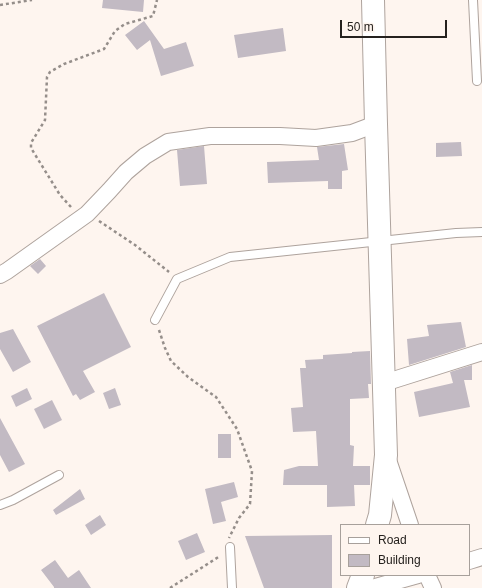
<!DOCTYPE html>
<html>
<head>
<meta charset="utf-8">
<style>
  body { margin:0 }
  #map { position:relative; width:482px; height:588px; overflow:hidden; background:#fef5ef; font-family:Helvetica,sans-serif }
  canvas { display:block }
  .legend { position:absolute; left:340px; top:524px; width:130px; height:52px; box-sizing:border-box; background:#fef5ef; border:1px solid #a7a09b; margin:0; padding:5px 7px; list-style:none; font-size:12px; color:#25211e }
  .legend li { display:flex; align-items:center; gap:8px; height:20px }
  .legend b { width:20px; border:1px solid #a7a09b }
  .scale { position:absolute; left:340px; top:20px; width:107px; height:18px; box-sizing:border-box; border:2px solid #25211e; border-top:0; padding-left:5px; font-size:12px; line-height:14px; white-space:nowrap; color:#25211e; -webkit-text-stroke:3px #fef5ef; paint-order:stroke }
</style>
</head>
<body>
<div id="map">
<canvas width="482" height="588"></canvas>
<ul class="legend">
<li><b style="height:5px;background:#fff"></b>Road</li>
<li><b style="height:11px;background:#c2bac3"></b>Building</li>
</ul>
<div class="scale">50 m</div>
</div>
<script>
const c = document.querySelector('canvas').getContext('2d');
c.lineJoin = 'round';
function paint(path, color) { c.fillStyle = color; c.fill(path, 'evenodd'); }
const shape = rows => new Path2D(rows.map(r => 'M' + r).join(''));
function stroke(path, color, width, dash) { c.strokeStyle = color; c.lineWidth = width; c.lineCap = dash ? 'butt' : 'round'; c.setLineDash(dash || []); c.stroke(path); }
const building = shape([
  [103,0,144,0,143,12,102,8],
  [144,21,164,49,186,42,194,66,161,76,150,40,137,50,125,35],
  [283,28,286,51,238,58,234,35],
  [461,142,462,156,436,157,436,143],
  [344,144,348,170,342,171,342,189,328,189,328,181,268,183,267,162,319,160,317,147],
  [204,146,207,184,180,186,177,150],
  [40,259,46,266,38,274,30,266],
  [104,293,131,347,83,371,95,392,80,400,76,394,73,396,37,326],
  [461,322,466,347,409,365,407,339,429,336,427,325],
  [13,329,31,362,13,372,0,349,0,333],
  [370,351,371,384,368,384,369,398,350,399,350,445,354,446,353,466,370,466,370,485,354,485,355,506,327,507,327,485,283,485,284,470,299,466,318,466,316,431,293,432,291,408,303,407,300,368,306,368,305,360,323,359,323,355,352,353,352,352],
  [472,365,472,380,464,380,470,407,419,417,414,392,453,383,450,372],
  [27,388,32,399,16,407,11,396],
  [115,388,121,405,109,409,103,393],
  [52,400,62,420,44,429,34,409],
  [0,418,25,464,9,472,0,455],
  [218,434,231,434,231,458,218,458],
  [234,482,238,497,221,502,226,521,213,524,205,489],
  [80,489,85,499,56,515,53,510],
  [100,515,106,525,91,535,85,525],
  [197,533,205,552,186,560,178,541],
  [332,535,332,588,264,588,245,536],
  [55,560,68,578,79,570,91,588,54,588,54,587,41,570]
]);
const path = shape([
  [0,5,32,0],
  [71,207,60,195,31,148,31,143,45,120,47,77,50,72,64,64,104,49,115,31,125,24,153,16,157,0],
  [99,221,135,245,169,272],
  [159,330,165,348,171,361,188,377,216,397,237,429,252,471,250,504,239,518,229,538],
  [170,588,220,556]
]);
const lane = shape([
  [473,0,477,81],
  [155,320,177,279,230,257,456,233,482,232],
  [0,505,13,500,59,475],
  [230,547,232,588]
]);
const street = shape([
  [0,275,7,271,87,214,109,191,126,172,145,156,168,142,210,136,280,136,316,138,352,133,376,124],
  [384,383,482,352],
  [388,460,410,525],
  [469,561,482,557],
  [427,575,433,588],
  [372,588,418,575]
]);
const secondary = shape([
  [373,0,376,124,386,455,380,515,377,525],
  [358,588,363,575]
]);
paint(building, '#c2bac3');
stroke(lane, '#aea39d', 10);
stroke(street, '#aea39d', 18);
stroke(secondary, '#aea39d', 24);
stroke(path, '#958e8a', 2.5, [3, 3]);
stroke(lane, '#fff', 8);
stroke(street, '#fff', 16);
stroke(secondary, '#fff', 22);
</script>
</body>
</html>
